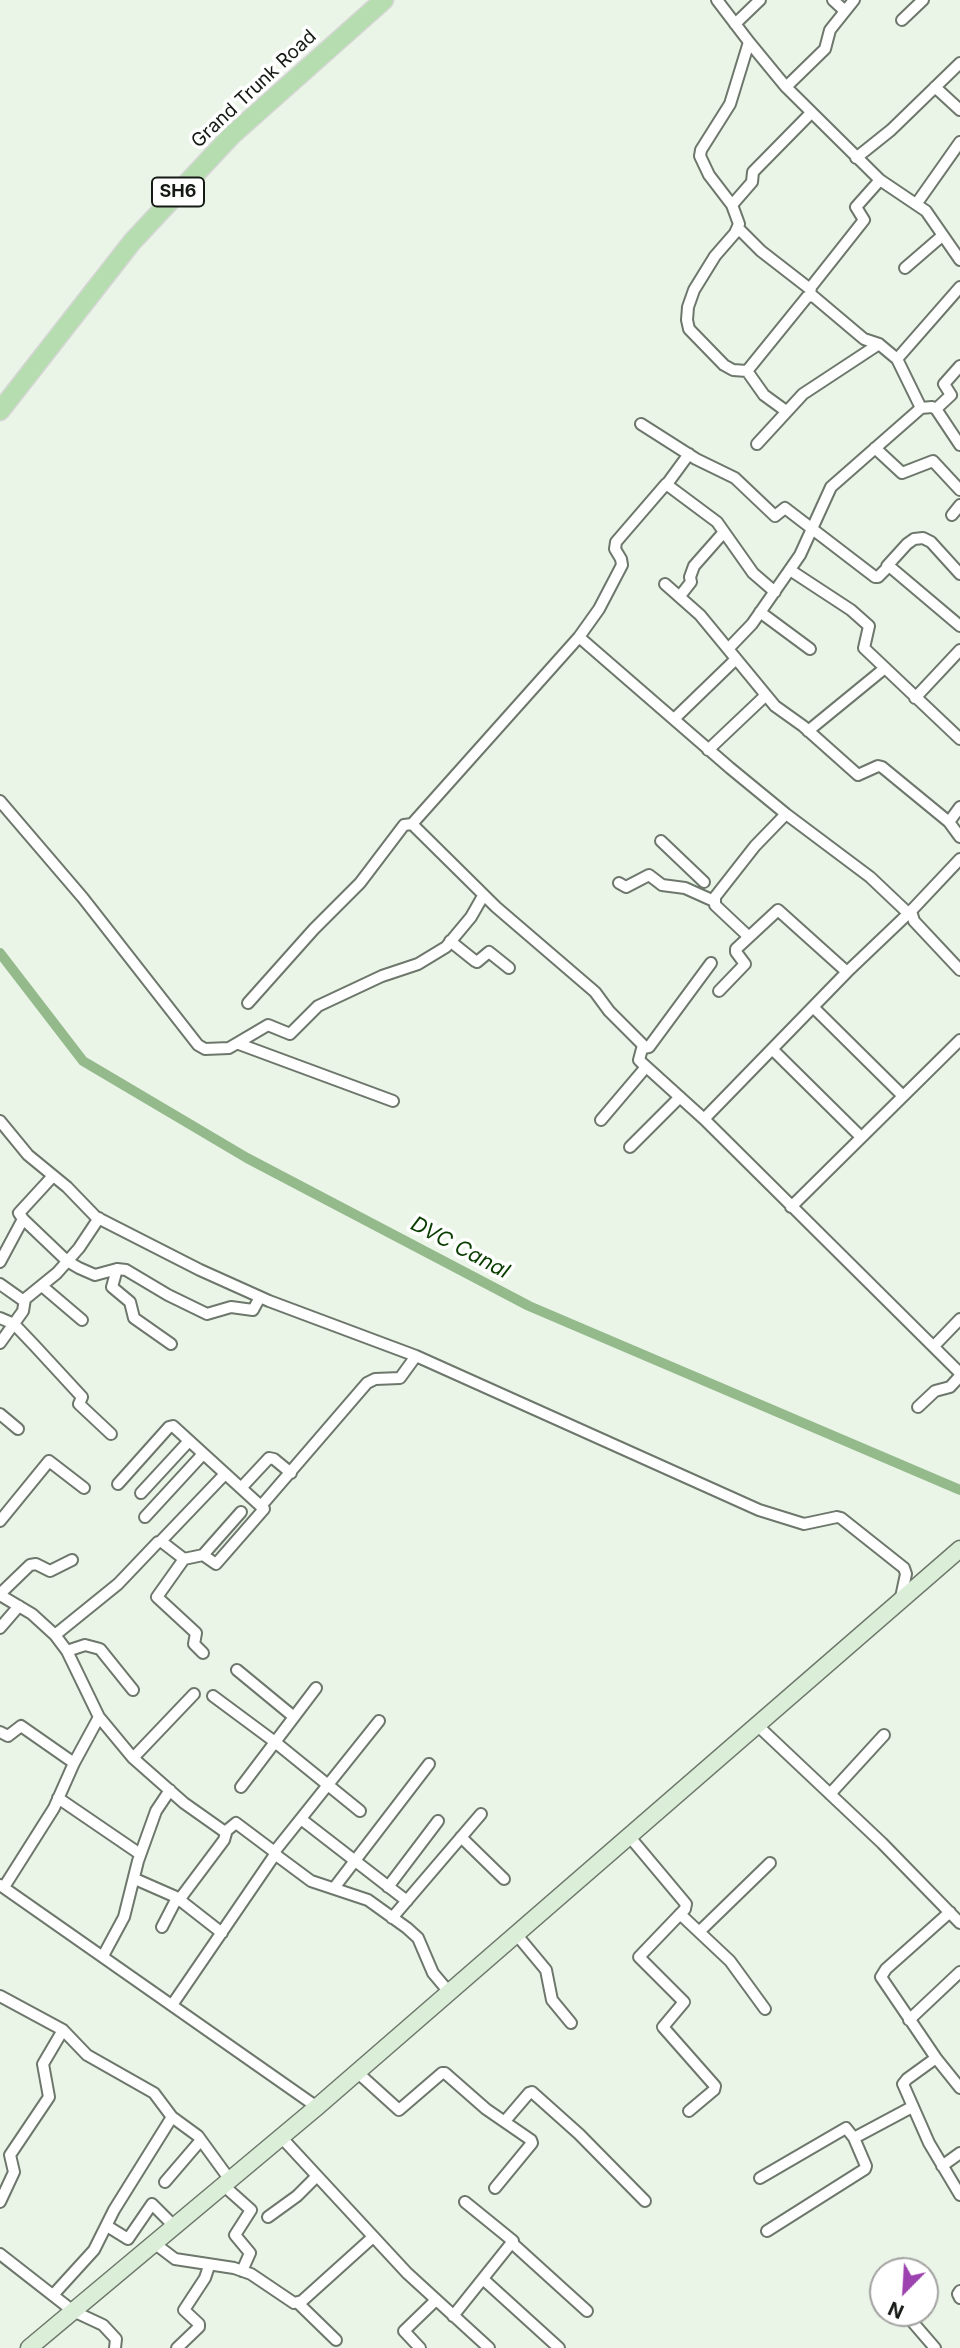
<!DOCTYPE html>
<html>
<head>
<meta charset="utf-8">
<style>
  body { margin:0 }
  #map { position:relative; width:960px; height:2348px; overflow:hidden; background:#eaf5e8; font-family:Inter,sans-serif }
  canvas { display:block }
  .north { position:absolute; left:869px; top:2257px; width:70px; height:70px; box-sizing:border-box; background:#fff; border:2px solid #a2a3a1; border-radius:50%; rotate:204deg; font-size:19px; font-weight:700; line-height:28px; text-align:center; color:#161a15 }
  .north::after { content:''; display:block; margin:auto; width:24px; height:32px; background:#9c43af; clip-path:polygon(50% 0,100% 100%,50% 72%,0 100%) }
</style>
</head>
<body>
<div id="map">
<canvas width="960" height="2348"></canvas>
<div class="north">N</div>
</div>
<script>
const c = document.querySelector('canvas').getContext('2d');
c.lineJoin = 'round';
const shape = rows => new Path2D(rows.map(r => 'M' + r).join(''));
function stroke(path, color, width, dash) { c.strokeStyle = color; c.lineWidth = width; c.lineCap = dash ? 'butt' : 'round'; c.setLineDash(dash || []); c.stroke(path); }
function drawText(font, color, halo, rows, align = 'center') {
  c.font = font + ' Inter,sans-serif'; c.lineWidth = 7; c.setLineDash([]); c.textBaseline = 'middle'; c.strokeStyle = halo; c.fillStyle = color; for (const [text, x, y, turn = 0] of rows) {
    c.save(); c.translate(x, y); c.rotate((+turn || 0) * Math.PI / 180); c.textAlign = isNaN(turn) ? turn : align; if (halo) c.strokeText(text, 0, 0); c.fillText(text, 0, 0); c.restore();
  }
}
const canal = shape([
  [0,953,83,1061,247,1158,529,1306,960,1490]
]);
const street = shape([
  [717,0,749,42,786,87,880,180,926,211,960,260],
  [833,0,845,11],
  [902,20,923,0],
  [735,24,760,0],
  [786,87,825,49,830,30,854,0],
  [935,87,960,110],
  [856,158,891,130,960,63],
  [917,203,960,142],
  [732,205,752,182,753,172,811,113],
  [738,228,761,251,810,289],
  [905,268,942,236],
  [810,295,811,287,864,220,856,207,880,180],
  [897,359,960,287],
  [747,371,764,395,786,411],
  [921,408,932,407,936,409,960,445],
  [936,409,951,395,944,384,960,366],
  [641,424,696,459,735,478,775,516,785,508,875,577,878,577,889,566,960,626],
  [757,444,803,394,879,344],
  [875,448,902,473,933,461,960,490],
  [667,484,689,454],
  [952,515,960,505],
  [887,566,907,544,914,539,923,538,931,542,960,574],
  [790,570,851,610,869,626,864,648,960,739],
  [665,584,700,615,775,706,803,726,858,775,878,766,882,767,949,822,960,837],
  [680,596,691,582,690,577,694,566,724,532],
  [760,612,810,649],
  [579,637,599,609,622,565,621,559,615,549,616,542,666,484,717,522,753,573,775,592],
  [728,649,752,624,800,555,831,487,921,408,897,359,879,344,864,339,813,296,807,297,747,371,733,370,724,365,689,329,687,320,688,307,694,290,715,256,735,233,739,224,732,205,709,175,700,156,701,150,730,104,749,42],
  [915,698,960,650],
  [674,719,736,659],
  [808,731,885,668],
  [708,750,765,696],
  [0,801,83,898,198,1045,205,1049,229,1048,268,1025,290,1034,318,1006,382,976,418,964,446,947,471,917,483,896],
  [949,822,960,807],
  [661,841,704,882],
  [960,859,911,911,914,921,960,970],
  [619,883,626,887,649,875,662,885,685,888,714,901],
  [908,913,870,877,786,814,730,768,579,637,412,824,496,907,595,992,609,1011,643,1045,639,1060,641,1062,704,1119,960,1373],
  [749,937,715,905,715,897,755,846,786,814],
  [450,941,475,961,477,962,489,952,509,968],
  [719,991,745,964,736,952,736,949,778,910,847,972],
  [248,1003,314,929,360,883,404,825,412,824],
  [813,1007,903,1096],
  [239,1044,393,1101],
  [643,1048,649,1047,711,963],
  [772,1049,861,1137],
  [704,1119,847,972,911,911],
  [601,1120,646,1067],
  [0,1121,28,1155,67,1187,96,1217,200,1270,269,1301,416,1356,759,1510,804,1524,837,1517,841,1518,904,1568,906,1574,900,1602],
  [630,1147,680,1097],
  [791,1207,960,1040],
  [23,1219,67,1261,79,1268,95,1275,117,1269,126,1270,168,1295,207,1314,231,1307,253,1310,260,1297],
  [0,1262,23,1219,19,1213,53,1176],
  [117,1269,112,1287,130,1302,134,1318,171,1344],
  [0,1284,24,1301],
  [42,1286,82,1320],
  [0,1318,14,1324,34,1345,82,1397,79,1404,111,1434],
  [0,1343,23,1311,25,1299,57,1273,79,1248,99,1218],
  [934,1346,960,1319],
  [918,1407,935,1391,950,1387,960,1376],
  [0,1414,18,1429],
  [118,1484,169,1427,173,1426,264,1509,216,1564,203,1555],
  [241,1488,269,1458,274,1459,291,1473],
  [141,1493,189,1441],
  [261,1506,367,1383,375,1379,400,1378,416,1356],
  [145,1517,203,1454],
  [0,1521,49,1461,84,1488],
  [160,1542,225,1474],
  [184,1559,157,1597,196,1633,194,1644,203,1653],
  [0,1594,30,1565,36,1564,50,1571,72,1560],
  [0,1595,32,1614,55,1635,67,1651,99,1717,133,1758,184,1803,225,1832,236,1823,276,1853,172,2005],
  [0,1628,19,1606],
  [55,1635,118,1584,158,1542,162,1542,184,1559,203,1555,241,1512],
  [67,1651,85,1645,100,1649,133,1690],
  [237,1670,294,1717],
  [213,1696,275,1742,360,1811],
  [757,1725,882,1843,960,1923],
  [0,1732,8,1736,21,1726,74,1763],
  [133,1758,194,1694],
  [241,1787,316,1688],
  [830,1794,884,1735],
  [58,1798,140,1854],
  [301,1819,407,1901],
  [629,1836,686,1904,685,1909,639,1957,684,2002,663,2027,715,2086,714,2090,689,2111],
  [461,1837,504,1879],
  [275,1851,379,1721],
  [276,1855,311,1881,368,1900,407,1928,418,1938,433,1973,449,1992],
  [135,1879,176,1897,222,1933],
  [0,1885,317,2107],
  [4,1887,54,1808,74,1763,99,1717],
  [388,1887,438,1821],
  [334,1888,429,1764],
  [179,1900,224,1840,226,1833],
  [950,1912,886,1969,881,1977,936,2058,960,2088],
  [680,1914,730,1961,765,2009],
  [392,1918,481,1814],
  [162,1927,177,1898],
  [700,1931,770,1863],
  [516,1934,546,1970,552,2000,571,2023],
  [103,1956,124,1917,138,1861,156,1811,170,1790],
  [0,1996,63,2030,87,2055,154,2093,172,2117,198,2136,230,2180],
  [909,2020,960,1972],
  [936,2058,907,2079,903,2084,929,2143,960,2195],
  [357,2072,399,2110,442,2073,445,2073,486,2109,531,2140,532,2143,495,2188],
  [505,2121,529,2093,532,2092,579,2134,645,2201],
  [281,2137,407,2273,489,2348],
  [942,2166,960,2153],
  [760,2178,846,2128,854,2138],
  [165,2182,201,2140],
  [223,2185,251,2210,235,2235,250,2253,242,2271],
  [0,2202,14,2172,10,2155,49,2097,43,2064,63,2030],
  [268,2217,297,2196,316,2177],
  [107,2226,128,2239,152,2204,174,2226],
  [767,2231,865,2169,866,2166,854,2138,912,2107],
  [154,2243,175,2259,234,2268,251,2274,294,2303,302,2301,373,2237],
  [512,2243,587,2311],
  [0,2254,73,2311,103,2325,116,2339,115,2348],
  [483,2279,559,2348],
  [960,2291,958,2294,960,2298],
  [53,2295,94,2250,114,2210,172,2117],
  [298,2303,336,2340],
  [453,2316,513,2241,465,2202],
  [910,2319,935,2348],
  [177,2348,199,2327,199,2324,184,2310,205,2278,209,2266],
  [420,2348,404,2331,436,2300]
]);
const secondary = shape([
  [29,2348,317,2107,960,1549]
]);
const primary = shape([
  [0,411,132,242,231,136,384,0]
]);
const shields = [
  [178,192,52]
];
const shieldNames = [
  ["SH6",178,192]
];
const streetNames = [
  ["Grand Trunk Road",254,89,-43]
];
const waterNames = [
  ["DVC Canal",460,1248,28]
];
stroke(canal, '#94ba8c', 10);
stroke(street, '#6d776b', 14);
stroke(secondary, '#6d776b', 19);
stroke(primary, '#d5d6d5', 21);
stroke(street, '#fff', 10);
stroke(secondary, '#dbeed7', 16);
stroke(primary, '#b6ddaf', 18);
for (const [x, y, w] of shields) { const box = new Path2D(); box.roundRect(x - w / 2, y - 14.5, w, 29, 5); c.fillStyle = '#fff'; c.fill(box); stroke(box, '#161a15', 2); }
drawText('bold 18px', '#161a15', null, shieldNames);
drawText('19px', '#161a15', '#fff', streetNames);
drawText('italic 21px', '#093d00', '#fff', waterNames);
</script>
</body>
</html>
